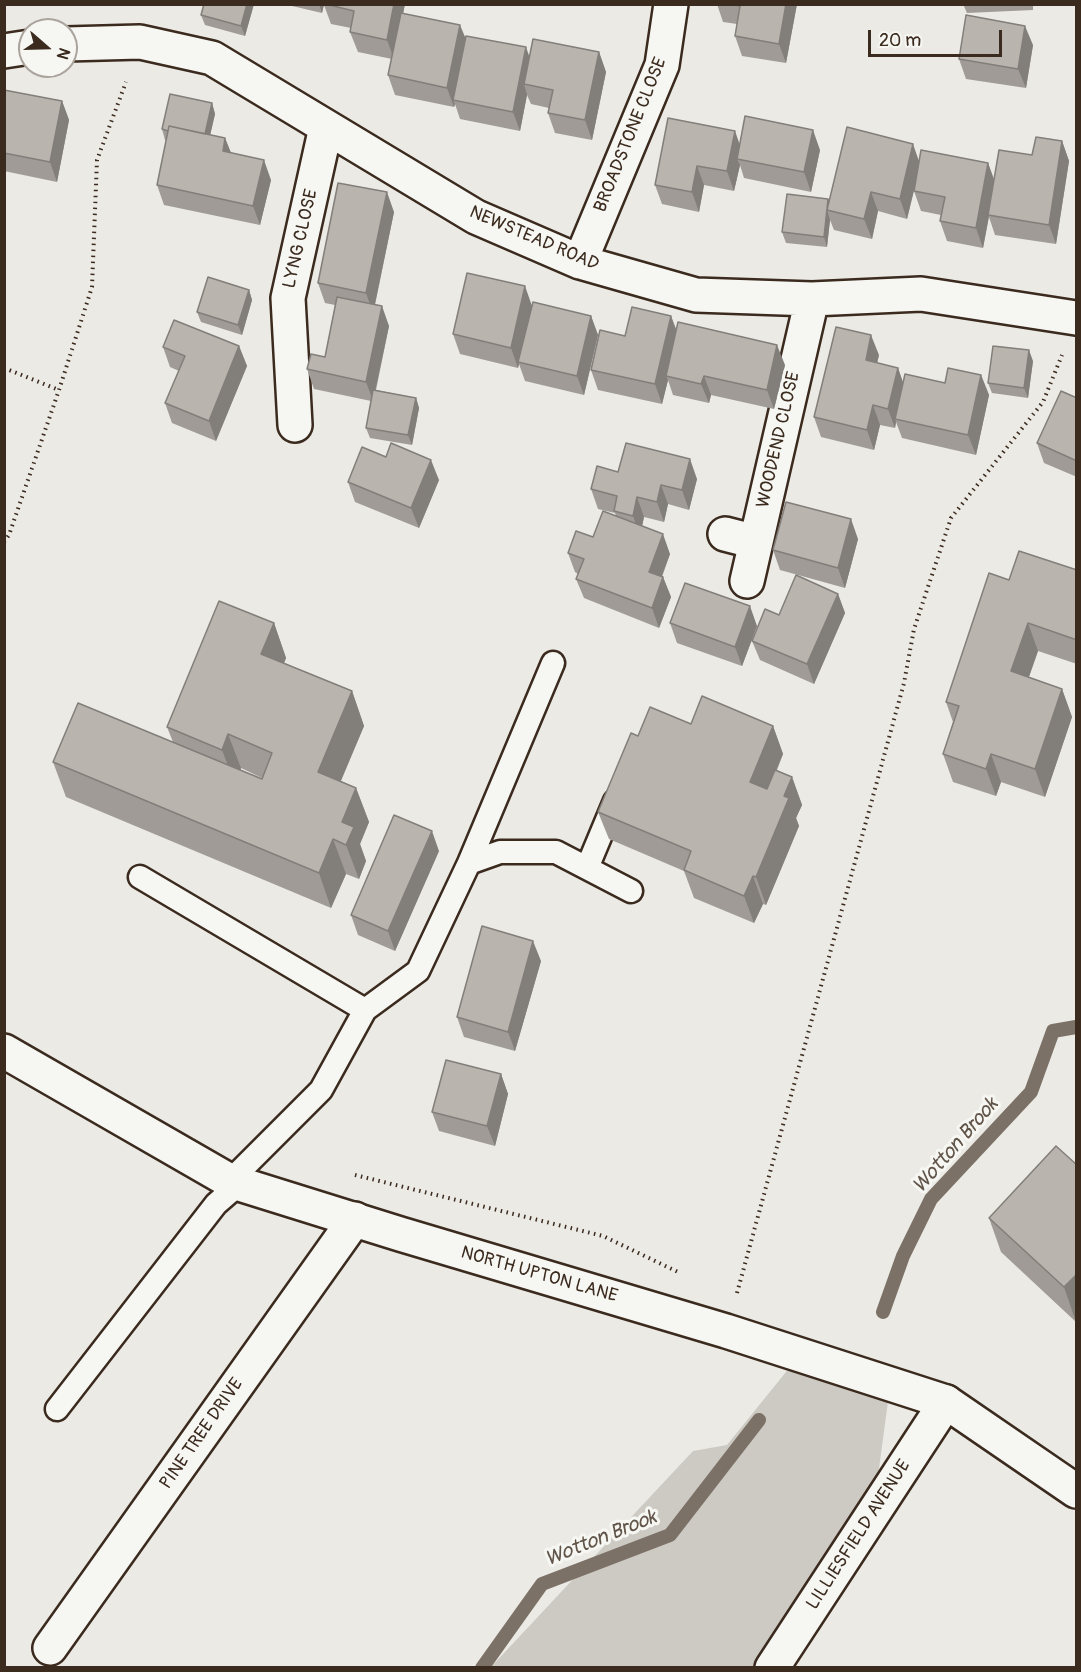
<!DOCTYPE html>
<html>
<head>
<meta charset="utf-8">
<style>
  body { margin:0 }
  #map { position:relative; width:1081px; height:1672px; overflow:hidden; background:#ebeae5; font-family:Pangolin,sans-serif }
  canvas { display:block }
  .frame { position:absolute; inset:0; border:6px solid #3b2a1e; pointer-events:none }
  .north { position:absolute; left:18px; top:18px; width:60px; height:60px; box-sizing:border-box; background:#f6f6f2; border:2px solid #aba49d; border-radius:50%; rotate:110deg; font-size:16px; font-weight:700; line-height:24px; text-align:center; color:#3b2a1e }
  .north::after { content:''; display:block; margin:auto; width:21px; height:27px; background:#3b2a1e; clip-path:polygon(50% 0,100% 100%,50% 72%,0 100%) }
  .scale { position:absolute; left:868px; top:30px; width:134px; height:27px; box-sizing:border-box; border:3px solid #3b2a1e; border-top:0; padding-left:8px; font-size:18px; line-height:21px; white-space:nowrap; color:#3b2a1e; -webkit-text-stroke:4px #f6f6f2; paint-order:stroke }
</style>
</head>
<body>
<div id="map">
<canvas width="1081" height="1672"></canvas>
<div class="frame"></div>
<div class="north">N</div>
<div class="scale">20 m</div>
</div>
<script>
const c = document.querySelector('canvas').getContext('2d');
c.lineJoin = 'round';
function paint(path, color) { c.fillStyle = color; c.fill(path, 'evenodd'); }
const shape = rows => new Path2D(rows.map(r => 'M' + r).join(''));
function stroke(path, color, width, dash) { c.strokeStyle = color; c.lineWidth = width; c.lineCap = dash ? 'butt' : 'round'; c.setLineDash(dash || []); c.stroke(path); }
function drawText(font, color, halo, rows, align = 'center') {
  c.font = font + ' Pangolin,sans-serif'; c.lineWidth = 6; c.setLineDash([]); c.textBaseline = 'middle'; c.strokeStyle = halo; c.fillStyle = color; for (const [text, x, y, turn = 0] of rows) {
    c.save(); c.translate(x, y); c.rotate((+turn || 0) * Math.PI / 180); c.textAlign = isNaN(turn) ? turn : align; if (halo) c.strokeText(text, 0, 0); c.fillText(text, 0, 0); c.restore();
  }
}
const green = shape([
  [794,1362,889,1394,876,1491,753,1667,490,1668,693,1451,727,1445]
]);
const stream = shape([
  [883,1312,903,1256,931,1199,1031,1092,1053,1031,1076,1027],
  [482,1668,542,1584,670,1535,759,1420]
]);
const path = shape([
  [4,368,59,390],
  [4,542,9,535,59,390,92,287,97,160,126,82],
  [355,1175,603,1236,680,1273],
  [737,1293,904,683,914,629,951,518,1043,402,1062,355]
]);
const service = shape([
  [469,863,553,663],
  [587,868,615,801],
  [140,877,365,1010],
  [230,1181,321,1090,365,1010,418,971,469,863,500,852,556,852,631,891],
  [57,1409,216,1204,239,1184]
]);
const minor = shape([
  [66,44,140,42,212,58,476,217,580,262,696,295,812,299,921,294,1076,318],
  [4,51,30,47],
  [580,262,662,65,671,4],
  [295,425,288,298,326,127],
  [725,534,756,542],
  [747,581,812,299],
  [50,1648,355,1219],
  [772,1668,946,1402]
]);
const tertiary = shape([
  [4,1051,230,1181,400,1234,726,1331,946,1402,1076,1491]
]);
const wall = shape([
  [204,4,254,4,245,36,205,25,201,15],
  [292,4,405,4,403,13,465,38,529,57,599,52,606,72,592,140,555,133,548,113,549,108,531,104,527,95,520,131,460,119,455,104,454,107,395,95,388,75,392,59,358,52,350,32,351,28,331,24,324,5,322,13,292,6],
  [717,4,797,4,786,63,742,56,735,36,737,24,723,22],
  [963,4,1033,4,1033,10,967,13],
  [1033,45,1026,88,966,79,959,59],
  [4,90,62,101,69,120,57,182,4,171],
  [212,103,215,114,210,135,225,138,231,153,271,180,260,225,164,205,157,185,166,140,165,140,162,129],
  [1062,141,1069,161,1056,244,995,235,989,217,983,248,947,241,940,221,941,215,921,211,914,191,907,219,878,211,872,239,834,230,830,220,827,247,786,243,782,232,828,199,829,201,919,161,988,163,994,179,1032,155],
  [740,144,820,150,811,192,744,178,740,165,734,191,704,185,699,212,662,204,655,185],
  [394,212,375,305,389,326,376,390,416,398,419,408,412,445,370,438,366,428,371,401,314,389,307,369,325,357,335,305,325,303,318,283],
  [249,290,252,300,242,335,201,322,197,312],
  [532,305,591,316,598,335,584,395,525,381,519,364,518,368,460,354,453,334],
  [671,316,677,331,785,365,774,409,711,395,709,403,673,395,668,380,662,404,598,390,591,370,625,336],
  [239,346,247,366,216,441,172,423,165,403,179,371,170,367,163,347],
  [879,355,877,363,898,368,903,383,945,383,981,375,989,395,976,455,902,438,896,422,895,428,880,425,874,450,821,437,814,417],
  [1033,361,1028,398,992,393,988,383],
  [1077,398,1077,477,1044,463,1037,443],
  [386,457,439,480,419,528,355,502,348,482],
  [618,472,697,479,689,510,668,504,664,522,644,517,642,526,670,554,662,577,663,577,671,597,659,628,584,598,576,579,578,574,575,572,568,553,593,537,616,516,615,513,598,509,591,489],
  [858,539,845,588,780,570,773,550],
  [1077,570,1077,664,1038,651,1029,677,1062,689,1072,717,1045,797,1001,782,996,796,953,782,943,754,953,722,946,702,1009,580],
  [838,594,845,613,814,684,760,660,752,641,779,615],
  [274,623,286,658,284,663,352,691,364,726,341,781,356,788,369,822,360,844,366,861,359,879,346,874,331,908,66,797,53,762,173,742,167,727],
  [241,768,262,778,262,779,240,770],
  [670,623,757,626,742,666,677,643],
  [691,724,773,726,783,754,777,770,792,777,802,805,796,818,799,826,766,905,763,904,754,923,694,898,684,871,609,839,598,812,638,736],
  [439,851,395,951,358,935,351,915],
  [541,961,515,1051,464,1037,457,1017],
  [501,1074,508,1094,495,1146,439,1131,432,1112],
  [1077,1165,1077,1321,1076,1322,1001,1252,989,1218]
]);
const shadedWall = shape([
  [247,4,254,4,245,36,241,26],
  [319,4,324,4,322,13],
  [394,4,405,4,394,59,387,40],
  [786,4,797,4,786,63,779,44],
  [460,25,468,44,453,100,455,104,454,107,447,88],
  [1025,26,1033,45,1026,88,1018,69],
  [526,47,533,67,524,84,527,95,520,131,513,112],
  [599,52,606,72,592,140,585,120],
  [62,101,69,120,57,182,50,162],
  [212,103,215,114,207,149,203,139],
  [813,130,820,150,811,192,804,172],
  [735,131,742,151,737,159,740,165,734,191,727,171],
  [225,138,233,158,223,151],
  [1062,141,1069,161,1056,244,1049,225],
  [913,144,920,164,907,219,900,199],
  [264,160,271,180,260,225,253,206],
  [988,163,995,183,983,248,976,228],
  [697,166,704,185,699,212,692,192],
  [387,192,394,212,373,313,366,293],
  [871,192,878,211,872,239,864,219],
  [827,210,830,220,827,247,824,237],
  [525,286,532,306,518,362,519,364,518,368,511,348],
  [249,290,252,300,242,335,238,325],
  [382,306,389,326,373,401,366,382],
  [591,316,598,335,584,395,577,376],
  [671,316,678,336,666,376,668,380,662,404,655,384],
  [871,335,879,355,873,380,866,360],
  [777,345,785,365,774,409,767,390],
  [239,346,247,366,216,441,209,421],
  [1029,350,1033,361,1028,398,1024,388],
  [898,368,905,388,895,419,896,422,895,428,888,409],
  [981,375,989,395,976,455,968,435],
  [704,376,711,395,709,403,701,384],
  [416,398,419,408,412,445,408,435],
  [873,405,880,425,874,450,867,430],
  [690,459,697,479,689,510,682,490],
  [431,460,439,480,419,528,411,508],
  [661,485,668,504,664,522,657,502],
  [637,497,644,517,640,536,633,516],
  [851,519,858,539,845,588,838,568],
  [663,534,670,554,656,591,649,572],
  [663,577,671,597,659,628,652,608],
  [838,594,845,613,814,684,807,664],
  [750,606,757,626,742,666,735,647],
  [274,623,286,658,274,688,261,654],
  [1028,623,1038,651,1021,699,1011,671],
  [1062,689,1072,717,1045,797,1035,769],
  [352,691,364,726,330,806,318,772],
  [773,726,783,754,760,809,750,782],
  [228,734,241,768,235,784,222,750],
  [991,754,1001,782,996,796,986,769],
  [792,777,802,805,796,818,799,826,766,905,756,877,784,796],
  [356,788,369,822,360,844,366,861,359,879,346,845,342,822],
  [432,831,439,851,395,951,388,931],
  [333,839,346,874,331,908,319,873],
  [753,876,763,904,754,923,744,896],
  [533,941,541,961,515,1051,508,1032],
  [501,1074,508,1094,495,1146,487,1126],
  [1077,1274,1077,1321,1076,1322,1064,1287]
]);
const building = shape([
  [204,4,247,4,241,26,201,15,204,4],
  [325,4,394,4,387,40,350,32,354,11,325,4],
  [730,4,786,4,779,44,735,36,740,6,730,4],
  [401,13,460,25,447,88,388,75,401,13],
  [966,15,1025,26,1018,69,959,59,966,15],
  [466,36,526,47,513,112,453,100,466,36],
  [533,39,599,52,585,120,548,113,553,90,524,84,533,39],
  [4,90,62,101,50,162,4,153,4,90],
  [170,94,212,103,205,134,169,126,168,131,162,129,170,94],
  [745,116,813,130,804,172,737,159,745,116],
  [668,118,735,131,727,171,697,166,692,192,655,185,668,118],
  [169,126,225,138,223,151,264,160,253,206,157,185,169,126],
  [847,127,913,144,900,199,871,192,864,219,827,210,847,127],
  [1036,137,1062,141,1049,225,988,215,999,150,1032,155,1036,137],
  [921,150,988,163,976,228,940,221,945,197,914,191,921,150],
  [338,183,387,192,366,293,318,283,338,183],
  [787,194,828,199,824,237,782,232,787,194],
  [467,273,525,286,511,348,453,334,467,273],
  [208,277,249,290,238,325,197,312,208,277],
  [337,297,382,306,366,382,307,369,311,354,325,357,337,297],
  [533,302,591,316,577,376,518,362,533,302],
  [632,307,671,316,655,384,591,370,600,330,625,336,632,307],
  [174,320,239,346,209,421,165,403,185,356,163,347,174,320],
  [678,322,777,345,767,390,704,376,701,384,666,376,678,322],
  [836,327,871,335,866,360,898,368,888,409,873,405,867,430,814,417,836,327],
  [993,346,1029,350,1024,388,988,383,993,346],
  [948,368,981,375,968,435,895,419,905,374,945,383,948,368],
  [373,390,416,398,408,435,366,428,373,390],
  [1061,391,1077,398,1077,461,1037,443,1061,391],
  [391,443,431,460,411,508,348,482,362,447,386,457,391,443],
  [626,443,690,459,682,490,661,485,657,502,637,497,633,516,614,511,617,496,591,489,597,466,618,472,626,443],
  [786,502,851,519,838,568,773,550,786,502],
  [603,511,663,534,649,572,663,577,652,608,576,579,584,559,568,553,576,531,593,537,603,511],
  [1019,551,1077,570,1077,640,1028,623,1011,671,1062,689,1035,769,991,754,986,769,943,754,959,706,946,702,989,573,1009,580,1019,551],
  [796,575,838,594,807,664,752,641,765,609,779,615,796,575],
  [685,583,750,606,735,647,670,623,685,583],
  [219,601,274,623,261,654,352,691,318,772,356,788,342,822,354,827,346,845,333,839,319,873,53,762,78,703,262,779,272,753,228,734,222,750,167,727,219,601],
  [702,696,773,726,750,782,767,789,775,770,792,777,784,796,789,798,756,877,753,876,744,896,684,870,691,851,598,812,631,733,638,736,650,707,691,724,702,696],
  [394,815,432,831,388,931,351,915,394,815],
  [482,926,533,941,508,1032,457,1017,482,926],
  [446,1060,501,1074,487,1126,432,1112,446,1060],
  [1056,1146,1077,1165,1077,1274,1064,1287,989,1218,1056,1146]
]);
const streetNames = [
  ["BROADSTONE CLOSE",631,135,-68],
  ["LYNG CLOSE",301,239,-77],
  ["NEWSTEAD ROAD",534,239,23],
  ["WOODEND CLOSE",779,440,-77],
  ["NORTH UPTON LANE",539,1275,16],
  ["PINE TREE DRIVE",202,1434,-55],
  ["LILLIESFIELD AVENUE",859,1535,-57]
];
const waterNames = [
  ["Wotton Brook",956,1146,-49],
  ["Wotton Brook",601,1539,-22]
];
paint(green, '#cdcac4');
stroke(stream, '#7c7167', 14);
stroke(service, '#3b2a1e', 27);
stroke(minor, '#3b2a1e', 38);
stroke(tertiary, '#3b2a1e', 38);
stroke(path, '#3b2a1e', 4, [1.5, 4.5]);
stroke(service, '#f6f6f2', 22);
stroke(minor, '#f6f6f2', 33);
stroke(tertiary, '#f6f6f2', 33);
paint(wall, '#a09b96');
paint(shadedWall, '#827e7a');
paint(building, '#bab4ae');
stroke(building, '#827e7a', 1.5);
drawText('18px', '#3b2a1e', '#f6f6f2', streetNames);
drawText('italic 20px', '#615449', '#f6f6f2', waterNames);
</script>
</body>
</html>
